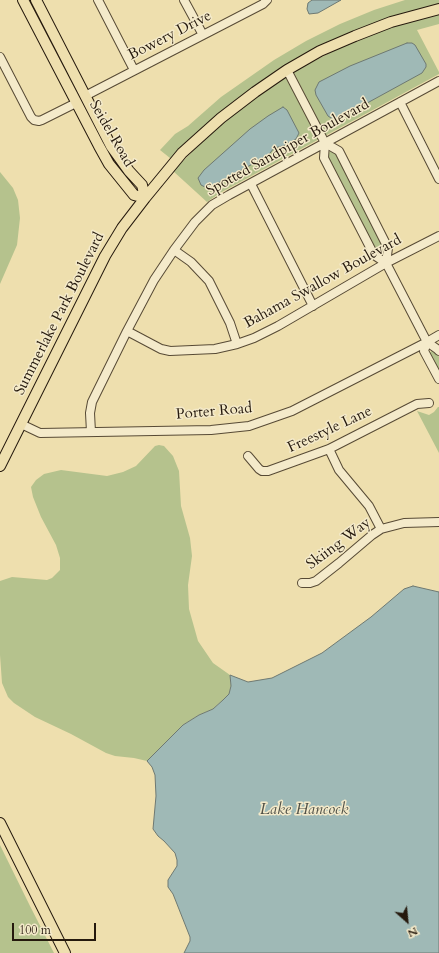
<!DOCTYPE html>
<html>
<head>
<meta charset="utf-8">
<style>
  body { margin:0 }
  #map { position:relative; width:439px; height:953px; overflow:hidden; background:#eedfae; font-family:Cardo,serif }
  canvas { display:block }
  .north { position:absolute; left:387px; top:901px; width:40px; height:40px; -webkit-text-stroke:3px #f4eaca; paint-order:stroke; rotate:153deg; font-size:11px; font-weight:700; line-height:16px; text-align:center; color:#25190d }
  .north::after { content:''; display:block; margin:auto; width:14px; height:18px; background:#25190d; clip-path:polygon(50% 0,100% 100%,50% 72%,0 100%) }
  .scale { position:absolute; left:12px; top:923px; width:84px; height:18px; box-sizing:border-box; border:2px solid #25190d; border-top:0; padding-left:5px; font-size:12px; line-height:14px; white-space:nowrap; color:#25190d; -webkit-text-stroke:3px #f4eaca; paint-order:stroke }
</style>
</head>
<body>
<div id="map">
<canvas width="439" height="953"></canvas>
<div class="north">N</div>
<div class="scale">100 m</div>
</div>
<script>
const c = document.querySelector('canvas').getContext('2d');
c.lineJoin = 'round';
function paint(path, color) { c.fillStyle = color; c.fill(path, 'evenodd'); }
const shape = rows => new Path2D(rows.map(r => 'M' + r).join(''));
function stroke(path, color, width, dash) { c.strokeStyle = color; c.lineWidth = width; c.lineCap = dash ? 'butt' : 'round'; c.setLineDash(dash || []); c.stroke(path); }
function drawText(font, color, halo, rows, align = 'center') {
  c.font = font + ' Cardo,serif'; c.lineWidth = 3; c.setLineDash([]); c.textBaseline = 'middle'; c.strokeStyle = halo; c.fillStyle = color; for (const [text, x, y, turn = 0] of rows) {
    c.save(); c.translate(x, y); c.rotate((+turn || 0) * Math.PI / 180); c.textAlign = isNaN(turn) ? turn : align; if (halo) c.strokeText(text, 0, 0); c.fillText(text, 0, 0); c.restore();
  }
}
const green = shape([
  [405,0,439,0,439,9,389,23,287,70,175,162,160,150,175,134,188,126,221,97,274,60,306,41,340,24,374,10],
  [439,13,439,24,417,30,439,72,439,74,220,193,207,202,173,171,200,144,235,113,261,93,299,69,337,49,364,37,394,26],
  [332,151,335,151,386,248,384,254,381,256,377,254,327,157,328,153],
  [0,172,13,188,18,200,20,218,17,245,0,284],
  [433,350,437,352,439,357,439,374,429,353],
  [438,407,439,407,439,453,417,411,429,415,434,412],
  [159,445,164,446,173,456,179,471,181,506,190,538,192,556,188,585,189,609,198,641,213,663,230,675,231,686,229,694,223,700,213,709,199,715,183,725,147,761,134,758,115,756,106,753,71,734,35,717,14,703,8,697,2,683,0,655,0,581,12,577,47,580,52,578,60,570,60,558,56,545,41,517,33,497,31,487,36,480,44,474,61,470,107,476,123,472,136,466,155,446],
  [0,845,30,906,54,953,0,953]
]);
const water = shape([
  [312,0,341,0,318,13,309,14,307,9,308,3,312,0],
  [407,43,412,43,415,45,426,64,426,67,422,73,338,119,334,120,328,116,316,95,315,90,319,82,350,66,407,43],
  [283,107,287,110,299,133,296,139,283,146,274,148,270,153,267,156,209,188,207,188,201,185,198,178,204,170,250,129,268,116,283,107],
  [413,586,439,592,439,953,184,953,190,941,190,937,173,894,168,887,168,880,177,866,177,860,175,853,164,841,158,836,153,829,156,796,155,775,152,767,147,761,183,725,199,715,213,709,223,700,229,694,231,686,230,675,248,682,272,678,322,653,371,617,404,589,413,586]
]);
const minor = shape([
  [98,0,134,70],
  [184,0,203,35],
  [0,57,31,117,34,120,39,121,42,120,76,103],
  [287,70,325,143,324,158,374,255,386,263,427,342,437,349,439,351],
  [85,96,263,4,267,0],
  [400,102,439,179],
  [325,143,339,151,388,248,386,263],
  [251,184,313,306],
  [174,250,191,262,209,281,230,323,237,344],
  [127,331,161,349,170,351,215,349,237,344,254,338,278,326,386,263,439,236],
  [427,342,424,351,439,379],
  [21,424,40,433,211,430,249,426,292,411,427,342,439,335],
  [91,432,90,413,92,402,127,331,154,280,174,250,195,222,212,205,229,195,439,81],
  [329,449,339,470,369,506,381,529],
  [248,456,259,469,262,471,268,471,329,449,417,404,429,403],
  [302,583,310,583,316,581,339,563,372,535,381,529,404,523,439,522]
]);
const major = shape([
  [23,0,99,146,109,164,134,195,145,198],
  [36,0,111,146,129,171,142,185,145,198],
  [0,466,105,256,122,228,145,198,182,153,221,118,255,92,287,70,320,51,355,36,391,22,439,9],
  [0,823,65,953]
]);
const streetNames = [
  ["Bowery Drive",170,36,-27],
  ["Seidel Road",111,134,60],
  ["Spotted Sandpiper Boulevard",288,148,-29],
  ["Bahama Swallow Boulevard",323,282,-29],
  ["Summerlake Park Boulevard",60,314,-63],
  ["Porter Road",214,412,-5],
  ["Freestyle Lane",330,430,-25],
  ["Skiing Way",339,544,-37]
];
const waterNames = [
  ["Lake Hancock",304,810]
];
paint(green, '#b5c28d');
paint(water, '#9fb9b6');
stroke(water, '#6e7972', 1);
stroke(minor, '#574a35', 10);
stroke(major, '#25190d', 12);
stroke(minor, '#f4eaca', 8);
stroke(major, '#eedfae', 10);
drawText('15px', '#25190d', '#f4eaca', streetNames);
drawText('italic 16px', '#505148', '#f4eaca', waterNames);
</script>
</body>
</html>
